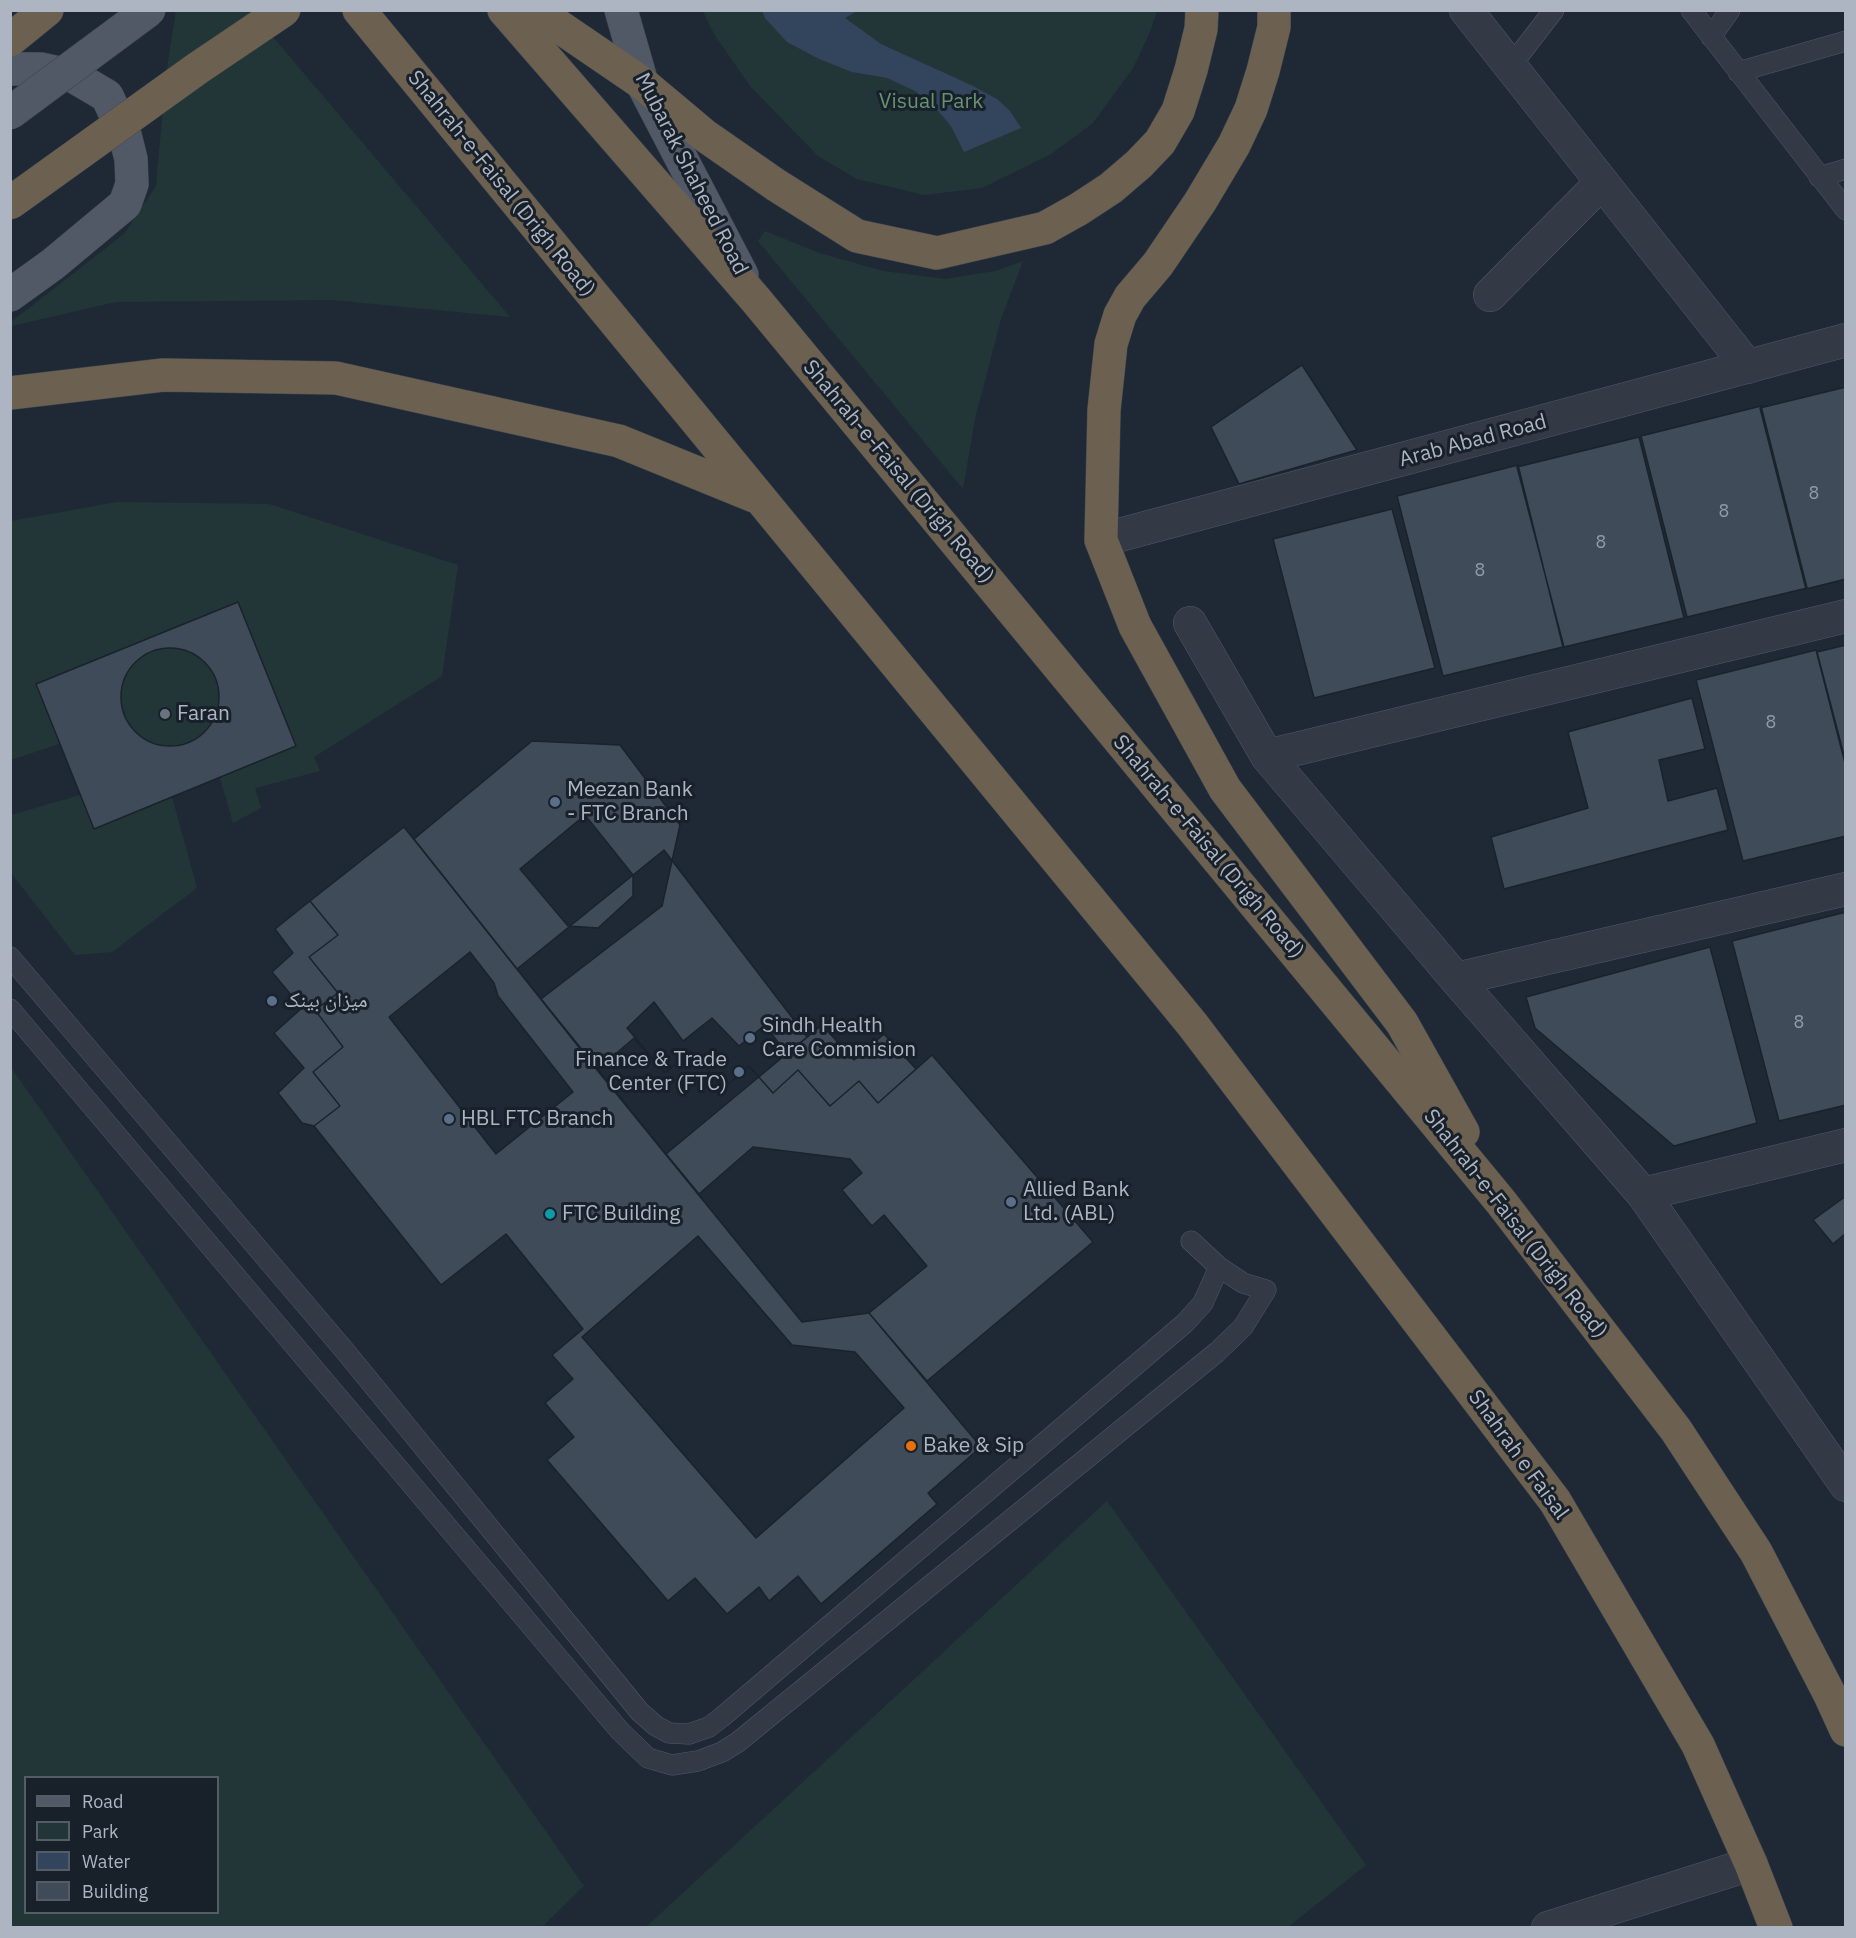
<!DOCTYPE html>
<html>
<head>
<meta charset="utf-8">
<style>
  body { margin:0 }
  #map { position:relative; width:1856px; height:1938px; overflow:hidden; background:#1f2935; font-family:"IBM Plex Sans",sans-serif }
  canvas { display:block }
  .frame { position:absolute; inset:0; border:12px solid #adb5c3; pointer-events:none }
  .legend { position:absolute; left:24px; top:1776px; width:195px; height:138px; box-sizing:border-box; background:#18202a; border:2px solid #545c67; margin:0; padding:8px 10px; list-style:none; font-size:18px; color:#adb5c3 }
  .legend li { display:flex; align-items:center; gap:12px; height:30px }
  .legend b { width:30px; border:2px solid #545c67 }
</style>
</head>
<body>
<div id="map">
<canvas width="1856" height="1938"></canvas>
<div class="frame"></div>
<ul class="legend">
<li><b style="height:8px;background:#515966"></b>Road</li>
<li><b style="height:16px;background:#223637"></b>Park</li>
<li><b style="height:16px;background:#33445d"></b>Water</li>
<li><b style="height:16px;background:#404b5a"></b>Building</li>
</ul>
</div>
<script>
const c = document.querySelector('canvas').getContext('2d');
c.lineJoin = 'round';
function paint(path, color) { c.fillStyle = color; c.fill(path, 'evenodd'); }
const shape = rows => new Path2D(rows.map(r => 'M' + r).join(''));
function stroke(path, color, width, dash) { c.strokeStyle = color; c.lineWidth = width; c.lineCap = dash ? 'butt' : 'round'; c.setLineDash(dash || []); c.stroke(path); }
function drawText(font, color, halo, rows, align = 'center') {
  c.font = font + ' "IBM Plex Sans","Noto Naskh Arabic",sans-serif'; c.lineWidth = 6; c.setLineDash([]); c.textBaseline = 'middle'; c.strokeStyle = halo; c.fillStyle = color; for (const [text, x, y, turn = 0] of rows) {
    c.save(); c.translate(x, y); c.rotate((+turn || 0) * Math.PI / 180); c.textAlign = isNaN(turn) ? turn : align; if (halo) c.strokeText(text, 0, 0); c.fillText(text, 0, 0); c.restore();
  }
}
const green = shape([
  [176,10,251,11,510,317,332,300,116,302,11,326,11,322,124,234,156,186,166,75],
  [703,11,1157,11,1150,32,1133,68,1093,123,1051,154,982,188,924,195,857,179,818,156,750,86,714,34],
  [765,231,819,253,884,271,945,279,995,271,1023,261,1001,319,975,419,963,489,758,241],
  [117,502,269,504,458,565,442,676,314,757,320,771,255,788,261,808,233,823,220,778,172,797,197,888,112,952,75,955,11,873,11,815,80,795,59,744,11,760,11,521],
  [10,1066,584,1886,542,1927,11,1927],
  [26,1778,218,1778,218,1912,26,1912],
  [1107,1501,1366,1865,1288,1927,646,1927]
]);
const water = shape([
  [762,11,857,11,845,18,881,44,971,85,997,99,1010,111,1021,128,964,152,951,126,932,104,915,91,887,78,852,72,819,59,787,42,765,18]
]);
const building = shape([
  [1302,365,1357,450,1239,484,1211,427,1302,365],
  [1846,387,1846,579,1806,589,1760,408,1846,387],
  [1761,406,1807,588,1687,617,1641,436,1761,406],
  [1639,437,1684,618,1564,647,1517,467,1639,437],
  [1518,465,1563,647,1443,676,1397,496,1518,465],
  [1392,509,1435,668,1314,698,1273,539,1392,509],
  [238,602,296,746,94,829,36,684,238,602],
  [1846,645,1846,763,1817,652,1846,645],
  '121 697a49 49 0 1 1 98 0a49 49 0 1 1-98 0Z',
  [1816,650,1846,767,1846,836,1743,861,1696,680,1816,650],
  [1692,698,1705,749,1659,760,1668,801,1717,788,1728,830,1504,889,1491,837,1588,808,1568,732,1692,698],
  [532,741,620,745,680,825,662,906,541,999,414,839,532,741],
  [585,815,633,875,633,896,598,928,568,926,520,869,585,815],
  [404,827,597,1070,802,1322,869,1313,981,1447,928,1493,937,1504,821,1604,798,1576,769,1601,759,1587,727,1614,695,1578,668,1601,547,1460,574,1437,545,1403,573,1379,552,1355,583,1329,506,1234,441,1285,314,1126,340,1106,313,1072,343,1047,315,1010,338,993,309,957,338,935,310,901,404,827],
  [470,952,494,983,498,996,573,1092,496,1154,389,1017,470,952],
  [698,1236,792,1345,855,1352,904,1408,756,1538,582,1337,698,1236],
  [664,850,807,1037,666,1154,517,969,664,850],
  [310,901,338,935,309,957,338,993,315,1010,343,1047,313,1072,340,1106,314,1126,302,1123,278,1093,304,1068,274,1033,302,1008,272,972,293,953,275,929,310,901],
  [1846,912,1846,1105,1779,1121,1732,941,1846,912],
  [1710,947,1757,1123,1674,1146,1535,1028,1526,997,1710,947],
  [654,1002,683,1041,712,1018,739,1046,765,1025,787,1054,822,1025,854,1060,884,1034,916,1069,878,1103,859,1081,830,1106,798,1070,773,1093,749,1066,724,1088,691,1051,665,1073,627,1028,654,1002],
  [634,1038,665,1073,691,1051,724,1088,749,1066,773,1093,798,1070,830,1106,859,1081,878,1103,932,1055,1093,1242,927,1381,869,1313,927,1266,884,1215,872,1226,842,1190,862,1173,850,1159,753,1147,699,1194,597,1070,634,1038],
  [1846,1196,1846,1233,1833,1244,1813,1220,1846,1196]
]);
const lane = shape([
  [1691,10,1846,210],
  [1711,37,1730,10],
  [1510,67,1554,10],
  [1738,72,1846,41],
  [1819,177,1846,169],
  [10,957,345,1351,640,1712,656,1726,669,1733,689,1734,709,1727,722,1717,1185,1323,1203,1303,1219,1267],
  [10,1009,620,1731,648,1758,672,1765,698,1761,722,1752,738,1742,1217,1352,1243,1327,1266,1290,1243,1283,1219,1267,1191,1241]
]);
const street = shape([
  [1466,10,1748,367],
  [1490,295,1602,182],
  [1101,540,1846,340],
  [1190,623,1267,756,1456,979,1643,1194,1846,1485],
  [1267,756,1846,616],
  [1456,979,1846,889],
  [1643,1194,1846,1145],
  [1548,1928,1751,1864]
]);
const primary = shape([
  [621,10,642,83,742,275],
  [10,69,40,69,73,76,107,96,125,135,131,159,132,184,125,204,53,264,10,295]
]);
const highway = shape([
  [359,10,1192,1024,1555,1501,1698,1745,1751,1864,1776,1928],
  [504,10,756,300,1501,1202,1676,1430,1756,1552,1830,1695,1846,1730],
  [535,10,642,83,704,135,776,185,857,236,937,253,1045,228,1079,209,1111,188,1139,164,1160,142,1178,111,1191,70,1201,29,1202,10],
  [1274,10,1274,27,1263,71,1251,109,1234,145,1200,202,1158,264,1130,297,1120,315,1111,344,1104,410,1101,540,1135,626,1225,789,1402,1023,1463,1132],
  [10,40,47,10],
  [10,393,163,375,336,378,619,441,754,496]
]);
const primaryBridge = shape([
  [10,113,149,10]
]);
const highwayBridge = shape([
  [10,203,198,68,284,10]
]);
const markers = [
  [165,714,6,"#6b7280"],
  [555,802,6,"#5c6f8a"],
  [272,1001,6,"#5c6f8a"],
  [750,1038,6,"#5c6f8a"],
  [739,1072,6,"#5c6f8a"],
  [449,1119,6,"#5c6f8a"],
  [1011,1202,6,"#5c6f8a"],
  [550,1214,6,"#0f9aa8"],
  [911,1446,6,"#e8710a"]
];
const numberNames = [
  ["8",1814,494],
  ["8",1724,512],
  ["8",1601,543],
  ["8",1480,571],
  ["8",1771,723],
  ["8",1799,1023]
];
const parkNames = [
  ["Visual Park",931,102]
];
const streetNames = [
  ["Mubarak Shaheed Road",691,174,63],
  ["Shahrah-e-Faisal (Drigh Road)",501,184,51],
  ["Arab Abad Road",1473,441,-15],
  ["Shahrah-e-Faisal (Drigh Road)",898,472,50],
  ["Shahrah-e-Faisal (Drigh Road)",1208,847,50],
  ["Shahrah-e-Faisal (Drigh Road)",1515,1224,52],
  ["Shahrah e Faisal",1518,1455,54]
];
const poiNames = [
  ["Faran",177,714],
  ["Meezan Bank",567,790],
  ["- FTC Branch",567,814],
  ["میزان بینک",284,1001],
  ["Sindh Health",762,1026],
  ["Care Commision",762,1050],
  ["Finance & Trade",727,1060,"right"],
  ["Center (FTC)",727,1084,"right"],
  ["HBL FTC Branch",461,1119],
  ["Allied Bank",1023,1190],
  ["Ltd. (ABL)",1023,1214],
  ["FTC Building",562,1214],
  ["Bake & Sip",923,1446]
];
paint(green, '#223637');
paint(water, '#33445d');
paint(building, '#404b5a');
stroke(building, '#1a222c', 1.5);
stroke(lane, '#505864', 21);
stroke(street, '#505864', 34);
stroke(primary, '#3c444f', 34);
stroke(highway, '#3d4550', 34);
stroke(lane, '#333a46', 20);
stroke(street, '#333a46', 33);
stroke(primary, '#515966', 33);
stroke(highway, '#6c6150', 33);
stroke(primaryBridge, '#3c444f', 34, []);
stroke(highwayBridge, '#3d4550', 34, []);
stroke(primaryBridge, '#515966', 33);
stroke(highwayBridge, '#6c6150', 33);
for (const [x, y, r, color] of markers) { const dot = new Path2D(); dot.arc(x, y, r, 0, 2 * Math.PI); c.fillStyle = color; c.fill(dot); stroke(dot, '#18202a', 2); }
drawText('18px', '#929aa9', null, numberNames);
drawText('21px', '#659270', '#18202a', parkNames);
drawText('21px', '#adb5c3', '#18202a', streetNames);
drawText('21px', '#adb5c3', '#18202a', poiNames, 'left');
</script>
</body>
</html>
